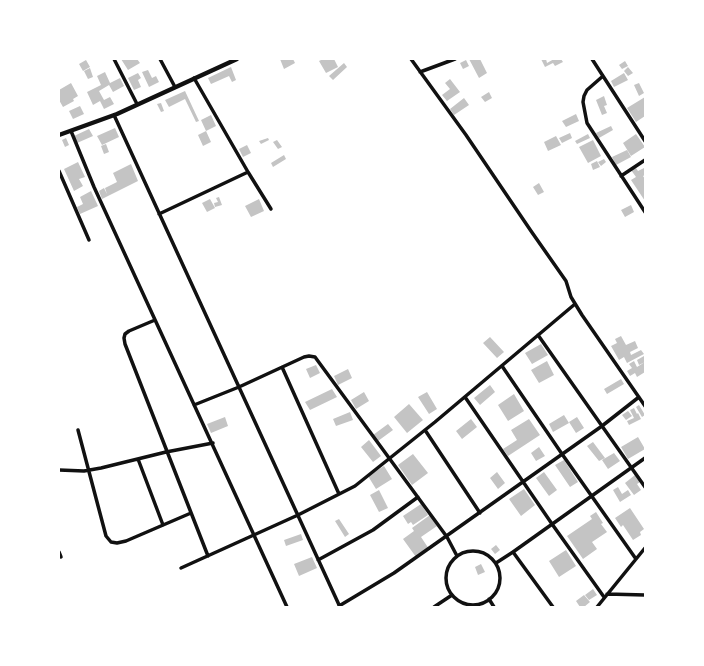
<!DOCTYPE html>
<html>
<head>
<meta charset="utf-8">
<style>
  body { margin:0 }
  #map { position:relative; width:704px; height:666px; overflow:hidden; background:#fff; font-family:"Exo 2",sans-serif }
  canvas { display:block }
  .frame { position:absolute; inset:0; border:60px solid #fff; pointer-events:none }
</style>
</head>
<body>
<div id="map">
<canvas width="704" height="666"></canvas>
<div class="frame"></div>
</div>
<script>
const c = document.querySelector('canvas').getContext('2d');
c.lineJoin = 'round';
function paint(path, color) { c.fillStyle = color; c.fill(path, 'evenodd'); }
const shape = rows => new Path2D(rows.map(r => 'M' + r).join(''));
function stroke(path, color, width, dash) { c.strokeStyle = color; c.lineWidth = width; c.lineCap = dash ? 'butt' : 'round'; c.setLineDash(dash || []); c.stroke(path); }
const building = shape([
  [121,59,137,59,140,63,128,70],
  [280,59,293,59,295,63,284,69],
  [323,59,334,59,338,67,326,73,319,61],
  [469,59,480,59,487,73,479,78],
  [541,59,546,59,547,63,554,59,561,59,563,62,555,66,553,63,545,67],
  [86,60,90,67,83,71,79,64],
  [466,60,469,66,463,69,460,63],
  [625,61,628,66,622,69,619,65],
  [344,63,347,67,333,80,329,76],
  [231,67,236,80,232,82,229,76,211,84,208,78],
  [628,67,633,73,628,76,624,71],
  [90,68,93,77,88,79,84,71],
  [148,70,152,78,156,76,159,82,149,87,142,72],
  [105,72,110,83,120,78,124,86,113,92,109,85,99,91,104,100,110,97,114,104,104,109,100,101,93,105,87,92,101,85,97,76],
  [138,73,141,78,138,80,141,87,134,90,128,78],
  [624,73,628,80,614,87,611,81],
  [450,79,460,92,447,101,442,95,450,89,445,83],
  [71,83,78,96,73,99,74,101,63,107,59,100,59,90],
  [639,83,644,93,639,96,634,85],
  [185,91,199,121,196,122,185,99,169,107,165,100],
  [489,92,492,98,485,102,481,97],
  [604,96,607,105,604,106,607,113,602,115,596,100],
  [645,97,645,116,636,122,627,108],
  [464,98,469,105,454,115,450,109],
  [161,103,164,111,161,112,157,104],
  [80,106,84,114,73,119,69,111],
  [576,114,579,121,566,127,562,121],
  [211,115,216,126,206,131,201,120],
  [611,126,613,130,599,138,596,133],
  [115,128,119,137,102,145,97,136],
  [89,129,93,136,77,143,74,136],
  [206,131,211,142,203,146,198,135],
  [570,133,572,138,562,143,559,138],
  [588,134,590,138,577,144,575,141],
  [636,134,645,147,631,156,623,143],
  [556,136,561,145,548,151,544,142],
  [66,138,69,145,65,147,62,140],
  [268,138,269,140,261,144,259,141],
  [277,140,282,147,278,149,273,142],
  [593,140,601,156,588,163,579,147],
  [106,144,109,152,104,154,101,146],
  [247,145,251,153,243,157,239,149],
  [627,150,631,157,616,165,612,157],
  [284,155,286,159,273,167,271,163],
  [604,159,606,162,601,166,598,162],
  [597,161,600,167,593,170,591,164],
  [78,162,85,177,79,179,83,186,74,191,64,169],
  [131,164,138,181,102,199,99,191,104,188,107,194,105,188,117,182,113,173],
  [636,168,638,171,644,168,645,170,645,175,643,176,645,179,645,201,631,180,636,177,631,170],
  [539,183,544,192,538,195,533,187],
  [91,191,98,206,80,214,77,207,83,204,80,197],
  [219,197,222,205,215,207,214,203,218,202,216,198],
  [210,199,215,208,207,212,202,203],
  [259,199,264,211,251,217,245,206],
  [631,205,634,212,625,217,621,210],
  [621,336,626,345,635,341,638,348,630,352,631,355,641,350,644,354,627,363,624,357,619,360,611,346,617,343,615,339],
  [490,337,504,352,497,358,483,343],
  [541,344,548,355,532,364,525,353],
  [644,356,645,362,639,365,637,360],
  [547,361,554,375,539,383,531,370],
  [634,361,637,367,645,362,645,372,637,377,635,373,630,376,627,371,632,368,629,364],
  [316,365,320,373,310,378,306,369],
  [348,369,352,378,338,385,334,376],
  [621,379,624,384,607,394,604,389],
  [490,385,495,392,480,405,474,398],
  [332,389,337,397,310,410,305,402],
  [364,392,369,401,356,409,351,400],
  [427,392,437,409,429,414,418,397],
  [514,394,524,411,508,421,498,405],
  [409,404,423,420,407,433,394,417],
  [639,405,645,415,642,417,636,407],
  [634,408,637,414,638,413,641,419,629,425,627,421,634,418,630,410],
  [628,411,632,416,626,420,622,415],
  [350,412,353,420,336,426,333,419],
  [564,415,569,423,553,432,549,424],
  [225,417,228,426,211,433,207,424],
  [577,417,584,428,576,433,569,422],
  [471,419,477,427,462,439,456,431],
  [529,419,540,435,508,456,503,449,517,440,511,430],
  [388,424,393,430,378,441,373,435],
  [638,437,645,449,628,459,621,447],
  [369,440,381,456,373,462,361,447],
  [593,442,605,458,599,461,587,446],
  [539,447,545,456,536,461,531,453],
  [614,453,620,461,608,469,602,460],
  [413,454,428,473,412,485,398,465],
  [564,460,578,482,570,487,555,465],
  [384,466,392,479,376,489,368,476],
  [497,472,505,483,498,489,490,478],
  [544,472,557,490,549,496,536,478],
  [635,475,640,482,637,484,641,490,634,495,625,483],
  [618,487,622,494,628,490,631,495,620,502,613,490],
  [524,489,535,505,521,516,509,499],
  [379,490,388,508,379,512,370,495],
  [421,504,428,515,413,525,411,522,408,524,403,516],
  [630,508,644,529,640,532,641,535,633,540,623,525,621,527,615,518],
  [596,512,603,523,601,524,607,532,592,542,597,549,583,559,567,536,592,519,590,516],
  [430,515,437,526,421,537,429,549,416,557,403,539,414,531,412,528],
  [339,519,349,534,345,537,335,521],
  [301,534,303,540,286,546,284,540],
  [496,545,500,550,495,554,491,549],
  [566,550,576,566,559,577,549,561],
  [312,557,317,568,299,576,294,564],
  [481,564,485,572,478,575,475,567],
  [593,589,597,595,589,600,585,595],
  [584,595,590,602,584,607,580,607,576,601]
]);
const minor = shape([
  [114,59,137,104],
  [160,59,175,87],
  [411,59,466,135,531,231,566,281,571,297,582,315,645,406],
  [592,59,645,141],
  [420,72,455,59],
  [603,76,587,90,584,96,583,102,587,123,645,212],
  [114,115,340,607],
  [71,131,94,187,287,607],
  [59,171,89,240],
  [248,172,271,209],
  [621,176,645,160],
  [159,214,248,172,194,78],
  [155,320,129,331,125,334,124,338,125,344,208,556],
  [502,366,562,454,636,559],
  [282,367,339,494],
  [465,397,552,524,604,597],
  [639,397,602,426,645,487],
  [194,405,239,387,304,357,309,356,315,357,447,537,457,556],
  [78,430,106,536,111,542,117,543,126,541,191,513],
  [425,430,480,513],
  [138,459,163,525],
  [59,470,84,471,101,468,166,452,213,443],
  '446 578a27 27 0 1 1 54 0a27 27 0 1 1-54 0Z',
  [59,552,61,557],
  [513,552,645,458],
  [318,560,373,530,418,497],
  [496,563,513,552,553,607],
  [181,568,298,515,355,486,435,422,575,304],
  [607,594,645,595],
  [489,599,494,607],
  [339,606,394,573,602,426,538,335],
  [434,607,452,595],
  [597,607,645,548]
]);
const tertiary = shape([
  [59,135,117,114,237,59]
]);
paint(building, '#c4c4c4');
stroke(minor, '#111', 3.5);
stroke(tertiary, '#111', 4.5);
</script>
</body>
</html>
